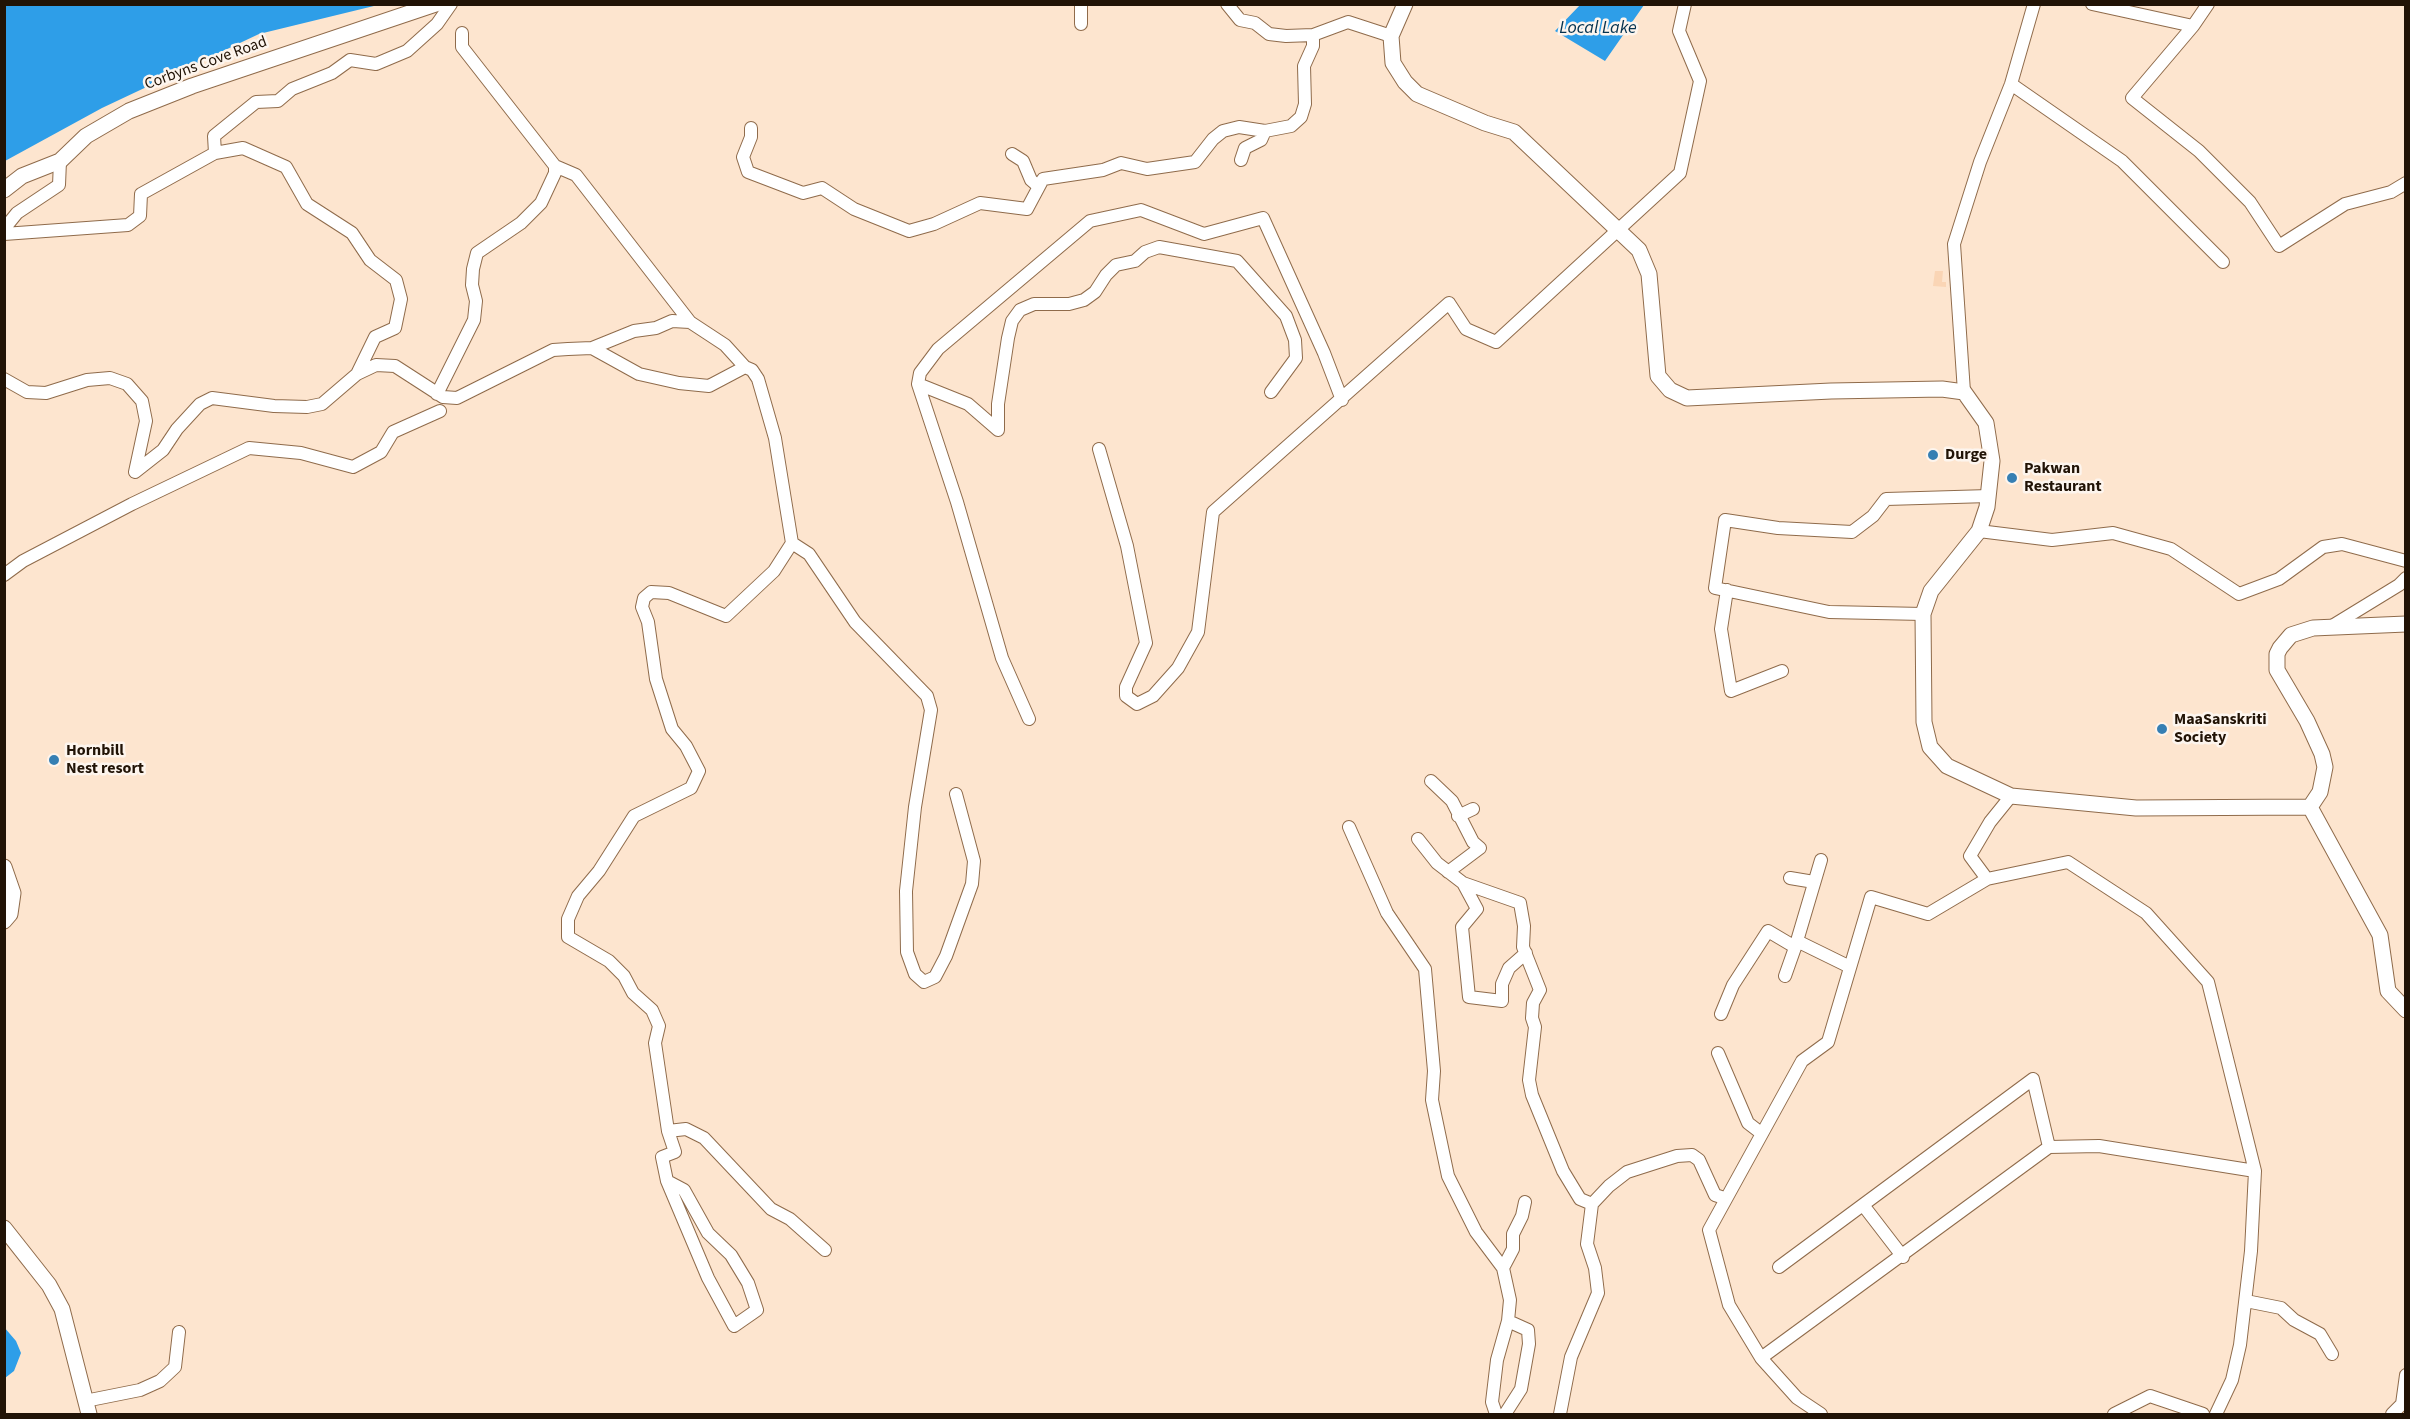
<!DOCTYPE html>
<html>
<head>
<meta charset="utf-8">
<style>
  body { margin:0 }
  #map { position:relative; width:2410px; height:1419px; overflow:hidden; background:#fde5cf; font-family:"Source Sans 3",sans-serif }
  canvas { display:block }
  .frame { position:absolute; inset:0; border:6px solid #211306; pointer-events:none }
</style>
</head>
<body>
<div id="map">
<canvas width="2410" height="1419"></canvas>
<div class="frame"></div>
</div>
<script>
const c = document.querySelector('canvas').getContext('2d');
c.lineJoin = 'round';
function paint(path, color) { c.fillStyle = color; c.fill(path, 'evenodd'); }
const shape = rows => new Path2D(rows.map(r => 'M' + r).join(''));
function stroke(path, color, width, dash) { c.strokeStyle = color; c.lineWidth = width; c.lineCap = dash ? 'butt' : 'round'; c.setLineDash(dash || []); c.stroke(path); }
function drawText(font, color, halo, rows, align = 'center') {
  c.font = font + ' "Source Sans 3",sans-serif'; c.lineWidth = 5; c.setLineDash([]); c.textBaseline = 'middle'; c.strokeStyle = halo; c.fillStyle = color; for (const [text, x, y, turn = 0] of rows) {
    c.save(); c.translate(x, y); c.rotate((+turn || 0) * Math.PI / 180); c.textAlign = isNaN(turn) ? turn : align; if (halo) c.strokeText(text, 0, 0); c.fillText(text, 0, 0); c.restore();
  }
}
const built = shape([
  [1935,271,1943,271,1942,282,1946,282,1946,287,1933,286]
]);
const water = shape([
  [5,4,378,4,378,5,259,34,102,108,5,161],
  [1581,4,1644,4,1644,5,1605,61,1555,31],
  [4,1327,16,1341,21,1353,14,1371,5,1378]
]);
const minor = shape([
  [1081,4,1081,24],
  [1227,4,1240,20,1255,23,1269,34,1286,36,1313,35,1348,22,1391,36],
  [2092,4,2193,26,2132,98,2199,151,2250,202,2279,246,2345,204,2391,192,2406,183],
  [2193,26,2208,4],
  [2011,84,2122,161,2223,262],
  [751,128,751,137,743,157,748,172,803,193,822,188,854,209,909,231,934,224,980,203,1027,209,1043,179,1103,170,1121,163,1147,169,1195,162,1213,139,1223,131,1239,127,1265,131],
  [215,153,243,148,286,167,307,204,352,233,370,260,396,280,401,299,395,328,375,337,357,374],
  [1012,154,1023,161,1031,180,1038,186],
  [1241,160,1245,148,1261,140,1265,131,1291,126,1301,117,1305,104,1304,66,1313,46,1313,35],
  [555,166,576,175,690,322],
  [4,229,17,213,59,185,60,161],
  [4,234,128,225,140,216,141,194,215,153,214,136,256,102,278,101,292,89,332,73,350,60,376,64,407,51,437,24,451,4],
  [592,348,634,331,656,328,672,321,690,322,725,345,745,367],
  [4,379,27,392,46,393,87,380,110,378,127,384,142,401,146,421,135,472,163,450,177,429,200,404,212,398,274,406,307,407,322,404,357,374,376,365,395,366,443,397,457,398,553,350,568,349,592,348,639,374,679,383,709,386,745,367,752,370,758,379,775,438,792,543,774,571,726,616,669,593,651,592,644,598,642,607,648,622,656,679,672,729,686,746,699,771,691,788,634,816,599,871,578,896,568,919,568,937,609,961,624,976,633,993,652,1010,659,1026,655,1043,668,1131,675,1152,662,1157,667,1181,708,1278,734,1326,757,1310,748,1283,731,1255,708,1233,684,1190,667,1181],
  [918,384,968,404,998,430],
  [1964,392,1954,244,1980,162,2011,84,2034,4],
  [437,394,474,320,476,301,472,285,473,269,477,253,521,223,541,203,555,173,555,166,462,47,462,33],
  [998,430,998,404,1008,338,1012,321,1020,310,1034,304,1069,304,1084,300,1095,292,1106,275,1116,265,1135,261,1145,252,1159,247,1237,261,1286,316,1295,340,1296,358,1271,392],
  [1099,449,1127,546,1146,643,1126,687,1126,696,1137,704,1153,696,1178,668,1198,632,1213,512,1449,303,1466,329,1496,342,1680,173,1700,81,1679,31,1685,4],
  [1979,531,2052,540,2113,533,2171,549,2239,594,2279,579,2323,547,2342,544,2406,561],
  [792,543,809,554,855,622,927,696,931,710,915,807,906,891,907,952,915,974,924,982,935,977,946,956,972,884,974,861,956,794],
  [4,575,23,561,132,504,249,448,301,453,353,467,381,452,393,432,440,411],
  [1727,590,1721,629,1731,691,1782,671],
  [1923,614,1829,612,1715,588,1725,520,1778,528,1852,532,1873,516,1886,499,1989,496],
  [2332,626,2399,585,2406,578],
  [1029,719,1002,658,957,502,918,384,920,373,938,349,1090,221,1141,210,1204,234,1263,218,1324,353,1342,400],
  [1431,781,1452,801,1473,842,1480,848,1448,872],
  [1458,816,1473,809],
  [1349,827,1387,913,1425,969,1434,1071,1432,1100,1448,1176,1476,1232,1503,1268,1510,1300,1508,1321,1497,1360,1492,1402,1496,1414],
  [1418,839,1437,863,1463,883,1520,903,1524,926,1523,947,1540,990,1533,1003,1532,1018,1535,1027,1529,1080,1532,1095,1563,1171,1580,1199,1592,1204],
  [1821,860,1797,941,1850,967],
  [1790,878,1814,882],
  [1987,879,1970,856,1990,822,2011,796],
  [1463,883,1477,909,1462,927,1469,997,1502,1001,1502,984,1509,968,1526,953],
  [1785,976,1797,942],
  [1721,1014,1733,985,1768,931,1795,947],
  [1718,1053,1748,1123,1761,1133],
  [668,1131,686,1129,704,1138,771,1209,790,1219,825,1250],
  [1863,1205,1903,1257],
  [1779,1267,2033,1079,2049,1147],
  [1503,1268,1513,1249,1513,1234,1522,1216,1525,1202],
  [2246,1301,2281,1308,2294,1320,2320,1334,2332,1354],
  [1761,1358,2049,1147,2099,1146,2255,1171],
  [85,1401,140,1390,160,1381,175,1367,179,1332],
  [1505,1414,1521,1389,1529,1344,1528,1330,1508,1321],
  [1560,1414,1571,1357,1598,1293,1595,1268,1587,1244,1592,1204,1609,1186,1627,1172,1677,1156,1692,1155,1699,1160,1715,1195,1724,1198],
  [1821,1414,1797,1398,1761,1358,1729,1305,1709,1230,1802,1061,1828,1042,1871,897,1928,914,1987,879,2068,862,2146,913,2208,982,2255,1171,2251,1251,2240,1345,2232,1380,2216,1414],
  [2114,1414,2150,1396,2203,1414],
  [2392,1414,2402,1404,2406,1375]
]);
const major = shape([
  [1405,4,1391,36,1393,63,1405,82,1417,94,1485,123,1514,132,1639,250,1649,274,1658,376,1670,390,1687,398,1831,391,1942,389,1964,392,1986,423,1992,461,1987,507,1979,531,1931,591,1923,614,1924,722,1930,747,1947,766,2011,796,2136,808,2310,807],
  [4,190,22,176,60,161,86,136,129,111,192,86,436,4],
  [2310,807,2320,792,2325,767,2322,754,2307,721,2277,670,2277,654,2280,648,2291,635,2313,628,2406,624],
  [2310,807,2380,935,2388,991,2406,1010],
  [4,867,13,893,10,914,4,921],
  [4,1228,49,1285,62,1309,89,1414]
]);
const markers = [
  [1933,455,6,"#367fb3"],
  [2012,478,6,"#367fb3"],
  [2162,729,6,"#367fb3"],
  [54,760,6,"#367fb3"]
];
const streetNames = [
  ["Corbyns Cove Road",206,64,-20]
];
const poiNames = [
  ["Durge",1945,455],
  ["Pakwan",2024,469],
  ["Restaurant",2024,487],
  ["MaaSanskriti",2174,720],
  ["Society",2174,738],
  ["Hornbill",66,751],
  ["Nest resort",66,769]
];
const waterNames = [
  ["Local Lake",1598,29]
];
paint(built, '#fad5b5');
paint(water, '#2e9ee8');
stroke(minor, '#8f6b4b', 14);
stroke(major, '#8f6b4b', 17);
stroke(minor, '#fff', 12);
stroke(major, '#fff', 15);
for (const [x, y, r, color] of markers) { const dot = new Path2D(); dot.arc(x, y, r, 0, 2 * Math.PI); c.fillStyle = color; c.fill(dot); stroke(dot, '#fdf5ee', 2); }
drawText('16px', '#211306', '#fdf5ee', streetNames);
drawText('bold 16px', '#211306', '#fdf5ee', poiNames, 'left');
drawText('italic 18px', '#04324f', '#fdf5ee', waterNames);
</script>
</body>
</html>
